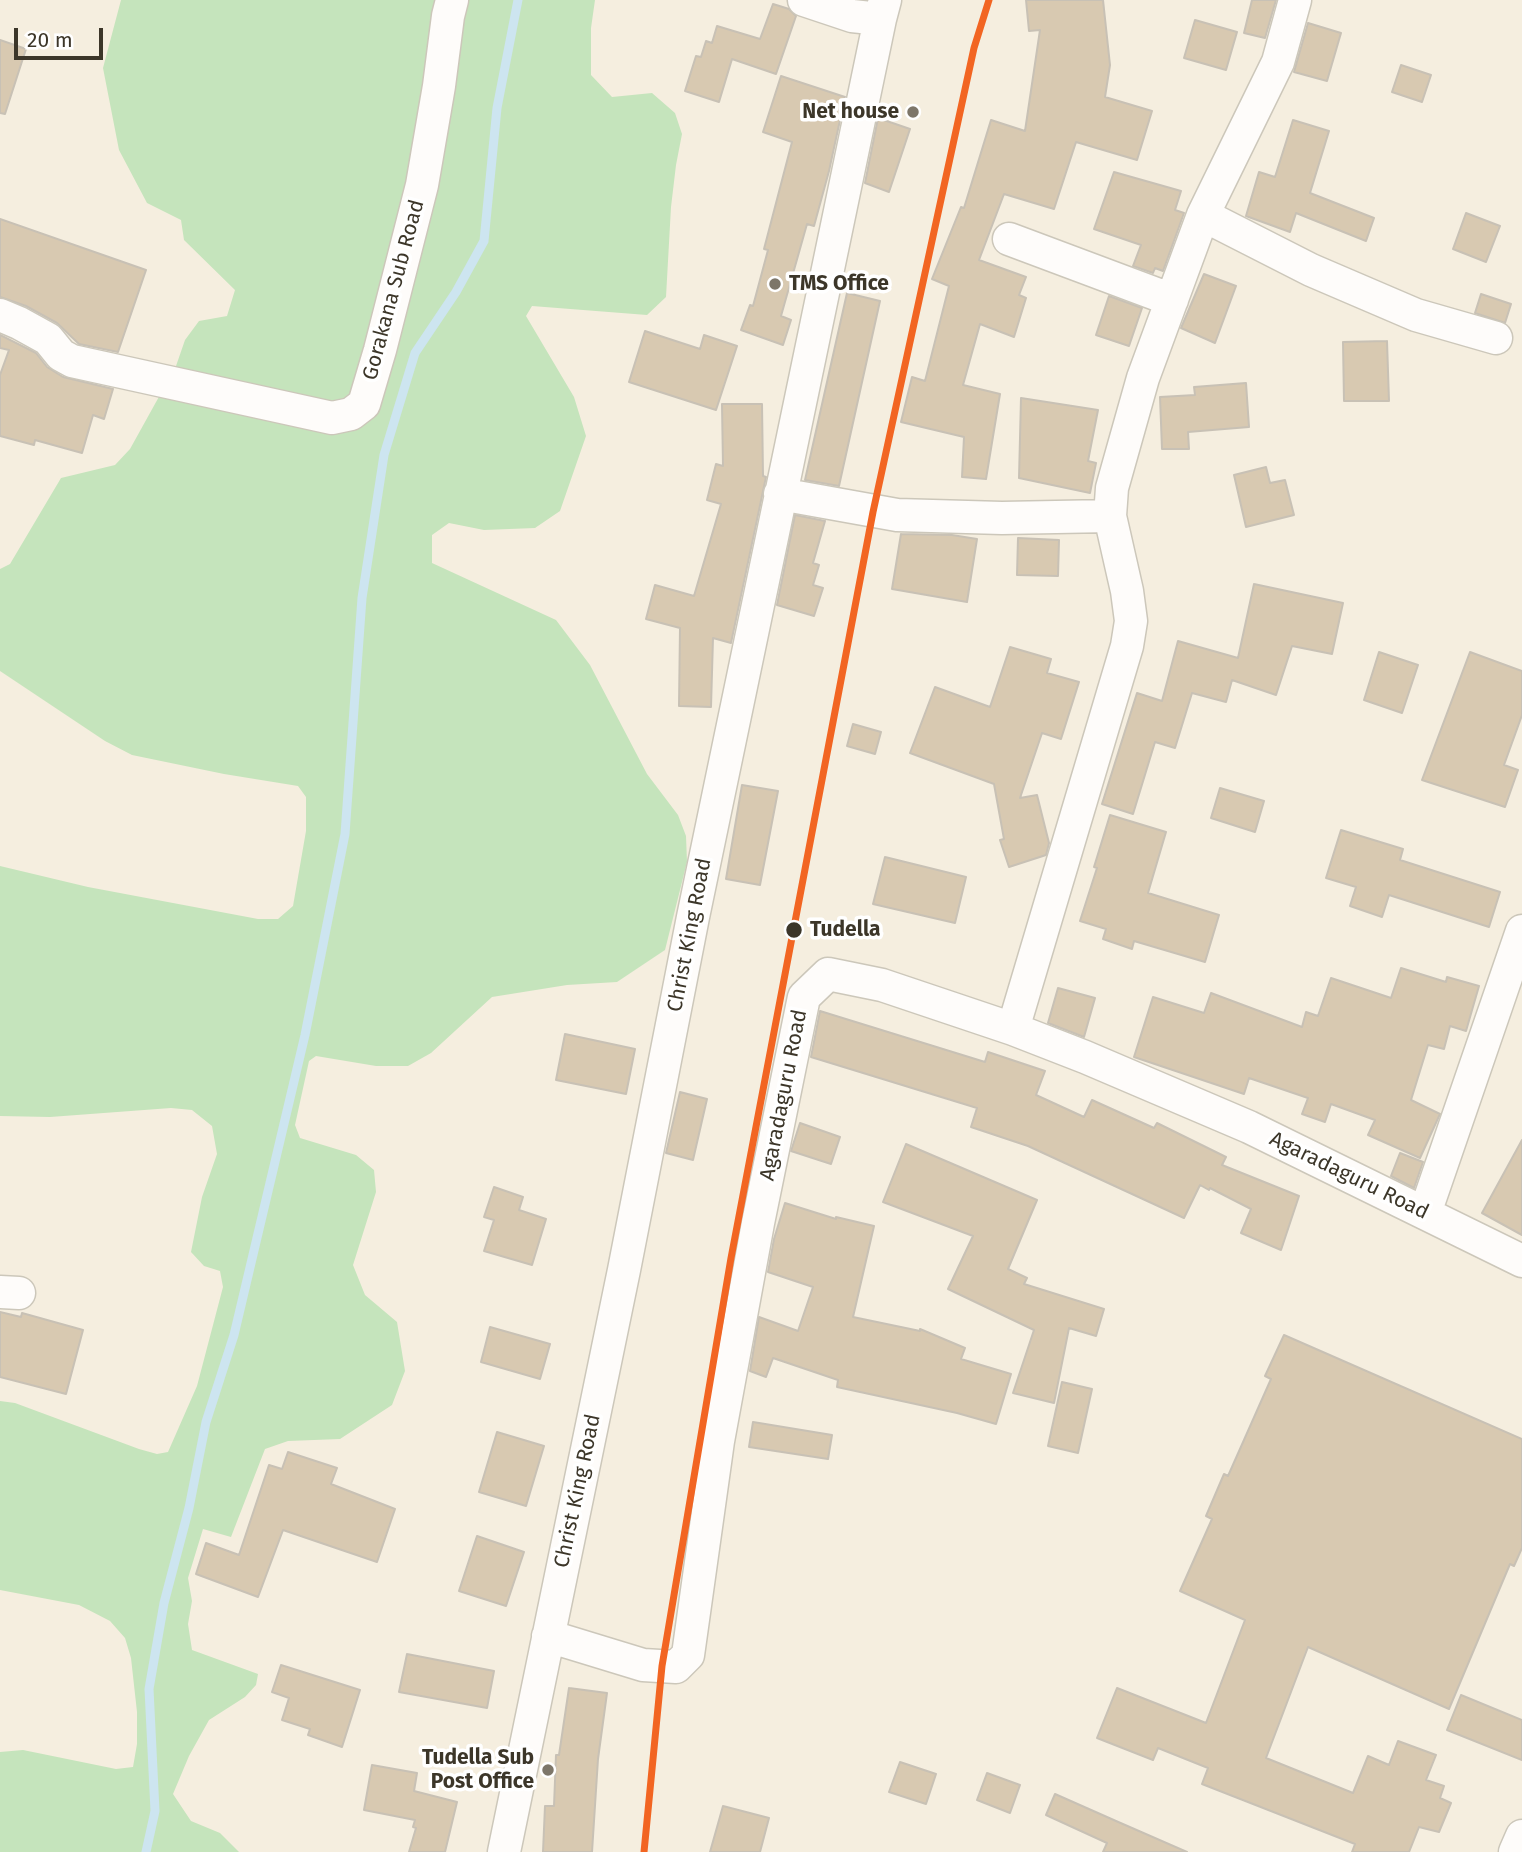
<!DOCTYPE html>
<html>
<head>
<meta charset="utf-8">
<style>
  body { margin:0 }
  #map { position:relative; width:1522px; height:1852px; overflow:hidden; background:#f5eedf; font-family:"Fira Sans",sans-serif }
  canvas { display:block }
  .scale { position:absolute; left:14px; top:28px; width:89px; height:32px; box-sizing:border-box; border:4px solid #3c3629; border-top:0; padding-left:9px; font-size:21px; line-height:24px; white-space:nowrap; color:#3c3629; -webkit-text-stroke:5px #fff; paint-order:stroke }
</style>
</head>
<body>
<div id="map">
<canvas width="1522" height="1852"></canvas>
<div class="scale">20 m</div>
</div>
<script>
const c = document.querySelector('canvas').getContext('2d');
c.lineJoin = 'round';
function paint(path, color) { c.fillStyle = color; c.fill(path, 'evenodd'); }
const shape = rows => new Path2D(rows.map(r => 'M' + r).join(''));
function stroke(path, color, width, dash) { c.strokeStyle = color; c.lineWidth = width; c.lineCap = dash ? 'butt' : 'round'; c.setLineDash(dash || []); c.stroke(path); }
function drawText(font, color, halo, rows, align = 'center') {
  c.font = font + ' "Fira Sans",sans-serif'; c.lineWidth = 7; c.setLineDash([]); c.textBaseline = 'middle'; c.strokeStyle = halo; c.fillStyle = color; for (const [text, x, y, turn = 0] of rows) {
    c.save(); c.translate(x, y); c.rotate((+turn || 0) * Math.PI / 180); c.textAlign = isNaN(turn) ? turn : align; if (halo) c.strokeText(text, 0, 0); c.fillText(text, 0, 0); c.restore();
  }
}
const green = shape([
  [121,0,595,0,591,28,591,75,612,97,652,93,675,113,682,134,676,165,671,207,666,297,647,315,532,306,526,316,574,397,586,436,560,511,535,528,484,530,449,523,432,535,432,563,556,620,590,665,647,774,678,815,686,836,687,862,665,950,617,982,567,985,492,997,431,1053,408,1066,376,1066,316,1056,309,1061,295,1125,300,1138,356,1155,374,1170,376,1192,353,1265,365,1295,397,1322,405,1371,392,1405,340,1439,288,1441,265,1449,231,1537,203,1529,188,1578,192,1601,188,1624,192,1650,258,1674,256,1685,245,1697,209,1720,189,1756,173,1794,191,1821,220,1833,239,1852,0,1852,0,1752,23,1750,116,1769,133,1767,137,1744,137,1712,131,1658,125,1638,110,1621,79,1605,0,1590,0,1401,15,1403,139,1449,157,1454,168,1452,197,1386,223,1287,220,1271,204,1266,191,1252,202,1197,217,1154,212,1126,192,1110,171,1108,50,1117,0,1116,0,866,88,887,258,919,278,919,293,906,306,831,306,797,298,786,224,774,132,755,105,741,0,671,0,569,10,564,61,478,115,465,130,449,176,366,185,340,199,321,227,316,235,290,184,240,181,220,147,203,119,150,103,68]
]);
const stream = shape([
  [146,1852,155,1811,149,1689,164,1603,189,1508,206,1422,234,1335,305,1035,345,834,362,598,384,455,415,353,456,292,484,241,497,108,518,0]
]);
const building = shape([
  [1026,0,1103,0,1110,65,1105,97,1152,111,1137,160,1076,142,1054,209,1004,194,979,260,1026,277,1019,295,1026,298,1014,337,980,324,963,385,1000,394,986,479,962,477,964,437,901,422,912,377,925,381,949,286,932,279,961,207,964,208,991,120,1025,131,1040,30,1029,31,1026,0],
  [1252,0,1276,0,1265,38,1244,33,1252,0],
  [773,4,789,9,796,16,776,74,732,59,719,102,685,91,696,56,701,57,706,41,712,43,717,26,760,39,773,4],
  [1195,20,1237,32,1226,70,1184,58,1195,20],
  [1308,23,1341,33,1327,81,1294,72,1308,23],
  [0,40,26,49,5,114,0,113,0,40],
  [1401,65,1431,75,1422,102,1392,92,1401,65],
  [781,76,845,97,829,171,814,226,807,224,781,316,791,320,783,345,741,330,750,305,753,306,768,250,764,249,792,142,763,132,781,76],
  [878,118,910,129,889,192,865,183,878,118],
  [1293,120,1329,131,1310,193,1374,218,1366,241,1296,213,1290,232,1246,216,1259,172,1275,177,1293,120],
  [1114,172,1181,191,1175,210,1184,213,1163,271,1155,268,1153,273,1133,266,1141,245,1094,229,1114,172],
  [1466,213,1500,226,1486,262,1453,249,1466,213],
  [0,219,146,270,118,352,79,344,57,323,26,306,0,297,0,219],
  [1204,274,1236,286,1215,343,1181,328,1204,274],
  [847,293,880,301,839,486,805,480,847,293],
  [1481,294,1511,304,1505,323,1475,313,1481,294],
  [1109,296,1142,308,1129,346,1096,335,1109,296],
  [645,331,700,349,704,335,737,346,716,410,629,382,645,331],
  [0,335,36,353,47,367,63,377,113,389,104,419,93,415,82,453,35,440,34,445,0,436,0,375,9,350,0,348,0,335],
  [1387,341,1389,401,1344,401,1343,342,1387,341],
  [1246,383,1249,427,1188,432,1189,449,1162,449,1160,397,1195,395,1194,387,1246,383],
  [1021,398,1098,410,1088,461,1096,463,1090,493,1019,478,1021,398],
  [722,404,762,404,763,476,766,477,731,643,713,638,711,707,679,706,680,628,646,619,655,585,694,596,721,504,707,500,716,464,723,466,722,404],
  [1266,467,1270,483,1285,480,1294,515,1246,527,1234,475,1266,467],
  [795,515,825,521,813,563,819,565,813,585,823,588,814,616,777,605,795,515],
  [901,534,952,535,977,539,967,602,892,589,901,534],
  [1018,538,1059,540,1058,576,1017,575,1018,538],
  [1254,584,1343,603,1332,654,1292,646,1276,695,1232,680,1226,702,1192,693,1175,748,1155,742,1133,814,1102,804,1137,693,1162,701,1178,641,1238,658,1254,584],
  [1010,647,1051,659,1047,673,1079,682,1061,739,1042,733,1020,798,1037,795,1049,843,1046,855,1009,867,1000,840,1004,839,994,784,910,753,935,687,990,707,1010,647],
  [1379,652,1418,665,1402,713,1364,700,1379,652],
  [1470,652,1522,671,1522,715,1504,765,1518,770,1505,807,1422,780,1470,652],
  [853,724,881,732,875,754,847,746,853,724],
  [742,785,778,791,760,885,726,879,742,785],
  [1220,788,1264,801,1255,832,1211,818,1220,788],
  [1110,815,1166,832,1148,893,1219,915,1205,962,1134,941,1132,949,1103,939,1106,929,1080,921,1097,868,1094,867,1110,815],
  [1341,830,1403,849,1400,860,1500,892,1489,927,1389,895,1382,917,1350,906,1356,887,1326,878,1341,830],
  [885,857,966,877,955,923,873,904,885,857],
  [1401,968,1446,982,1447,977,1479,986,1466,1031,1450,1026,1444,1049,1428,1045,1411,1100,1440,1114,1420,1158,1368,1135,1375,1120,1331,1104,1325,1122,1302,1114,1308,1098,1249,1078,1244,1094,1134,1057,1153,997,1204,1013,1211,993,1302,1027,1306,1012,1318,1016,1331,978,1391,998,1401,968],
  [1058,988,1095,998,1084,1037,1048,1023,1058,988],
  [820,1011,985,1062,988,1052,1045,1071,1036,1095,1084,1117,1092,1100,1154,1128,1157,1123,1226,1157,1222,1165,1299,1196,1281,1250,1241,1233,1251,1209,1210,1188,1209,1190,1200,1185,1184,1218,1028,1146,971,1127,977,1108,811,1057,820,1011],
  [565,1034,635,1049,626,1094,556,1080,565,1034],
  [680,1092,707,1099,693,1160,666,1153,680,1092],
  [800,1123,840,1137,831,1164,791,1151,800,1123],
  [1522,1140,1522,1235,1482,1213,1522,1140],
  [906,1144,1037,1200,1008,1269,1027,1278,1024,1284,1104,1309,1096,1336,1069,1328,1054,1403,1013,1393,1034,1330,948,1289,973,1236,883,1202,906,1144],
  [1400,1153,1423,1162,1414,1188,1391,1176,1400,1153],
  [494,1187,523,1197,519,1210,546,1219,532,1265,484,1251,494,1220,484,1217,494,1187],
  [785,1203,836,1219,836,1217,874,1226,853,1317,920,1331,920,1329,965,1348,961,1359,1011,1374,996,1424,957,1413,837,1387,838,1380,773,1358,766,1377,750,1371,759,1317,798,1331,813,1287,768,1272,774,1239,785,1203],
  [0,1312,21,1317,22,1313,83,1330,66,1394,0,1377,0,1312],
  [490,1327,550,1344,540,1379,481,1362,490,1327],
  [1284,1335,1522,1439,1522,1548,1514,1566,1510,1564,1449,1709,1308,1647,1266,1758,1353,1793,1368,1756,1389,1765,1398,1741,1436,1755,1426,1780,1444,1786,1440,1798,1451,1803,1439,1832,1419,1827,1409,1852,1352,1852,1355,1844,1202,1784,1208,1768,1158,1748,1153,1760,1097,1738,1117,1688,1206,1723,1245,1620,1180,1591,1212,1519,1206,1516,1224,1474,1228,1476,1271,1379,1265,1376,1284,1335],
  [1062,1382,1092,1389,1078,1453,1048,1446,1062,1382],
  [753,1422,832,1435,828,1459,749,1447,753,1422],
  [497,1432,544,1446,526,1506,479,1492,497,1432],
  [288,1452,337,1468,331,1484,395,1509,377,1562,283,1530,258,1597,196,1574,206,1543,239,1555,269,1465,282,1469,288,1452],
  [477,1536,524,1552,506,1606,459,1591,477,1536],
  [407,1654,494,1671,487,1708,399,1692,407,1654],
  [281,1665,360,1690,342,1747,308,1735,310,1729,282,1720,289,1698,272,1692,281,1665],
  [569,1688,607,1693,598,1759,592,1852,543,1852,545,1806,554,1806,556,1755,559,1755,569,1688],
  [1461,1695,1522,1720,1522,1760,1447,1730,1461,1695],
  [900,1762,936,1774,926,1804,889,1792,900,1762],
  [372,1765,417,1773,414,1791,457,1802,445,1852,409,1852,416,1828,413,1827,415,1820,364,1810,372,1765],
  [987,1773,1020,1785,1010,1813,977,1800,987,1773],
  [1055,1794,1116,1821,1187,1852,1103,1852,1107,1843,1046,1815,1055,1794],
  [723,1806,769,1818,760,1852,710,1852,723,1806]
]);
const minor = shape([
  [804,0,852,16,880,19,885,0],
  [1203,215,1311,270,1416,315,1496,338],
  [1009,239,1172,300],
  [0,315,19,323,48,339,61,355,72,361,332,418,351,414,364,404,380,350,422,185,439,86,448,16,452,0],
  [780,494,897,515,1002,518,1110,516],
  [1013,1029,1127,646,1131,621,1127,591,1110,516,1112,488,1143,378,1203,215,1278,62,1295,0],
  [1425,1213,1522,931],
  [0,1292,19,1293],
  [548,1636,643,1665,676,1667,688,1655,718,1441,758,1223,804,997,828,974,882,985,1013,1029,1085,1057,1249,1127,1522,1261],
  [504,1852,624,1270,693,917,880,19],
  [1515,1852,1522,1836]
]);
const rail1 = shape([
  [644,1852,662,1666,731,1258,873,512,974,48,989,0]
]);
const markers = [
  [913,112,7,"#7d7669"],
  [775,284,7,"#7d7669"],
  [794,930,9,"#3c3629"],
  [548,1770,7,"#7d7669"]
];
const poiNames = [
  ["Net house",899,112],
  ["TMS Office",789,284,"left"],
  ["Tudella Sub",534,1758],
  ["Post Office",534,1782]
];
const streetNames = [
  ["Gorakana Sub Road",394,290,-75],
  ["Christ King Road",690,935,-79],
  ["Agaradaguru Road",784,1095,-79],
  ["Agaradaguru Road",1349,1176,26],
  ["Christ King Road",578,1491,-78]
];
const stopNames = [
  ["Tudella",810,930]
];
paint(green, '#c5e4bc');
stroke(stream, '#cde5f0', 9);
paint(building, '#d8c9b1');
stroke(building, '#c8c1b5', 2);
stroke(minor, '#ccc7ba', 35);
stroke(minor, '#fefcfa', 32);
stroke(rail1, '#f26522', 7);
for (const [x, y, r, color] of markers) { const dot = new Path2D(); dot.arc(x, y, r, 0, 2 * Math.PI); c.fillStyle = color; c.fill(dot); stroke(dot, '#fff', 2.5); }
drawText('bold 21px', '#3c3629', '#fff', poiNames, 'right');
drawText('21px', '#3c3629', '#fff', streetNames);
drawText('bold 21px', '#3c3629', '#fff', stopNames, 'left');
</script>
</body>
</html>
